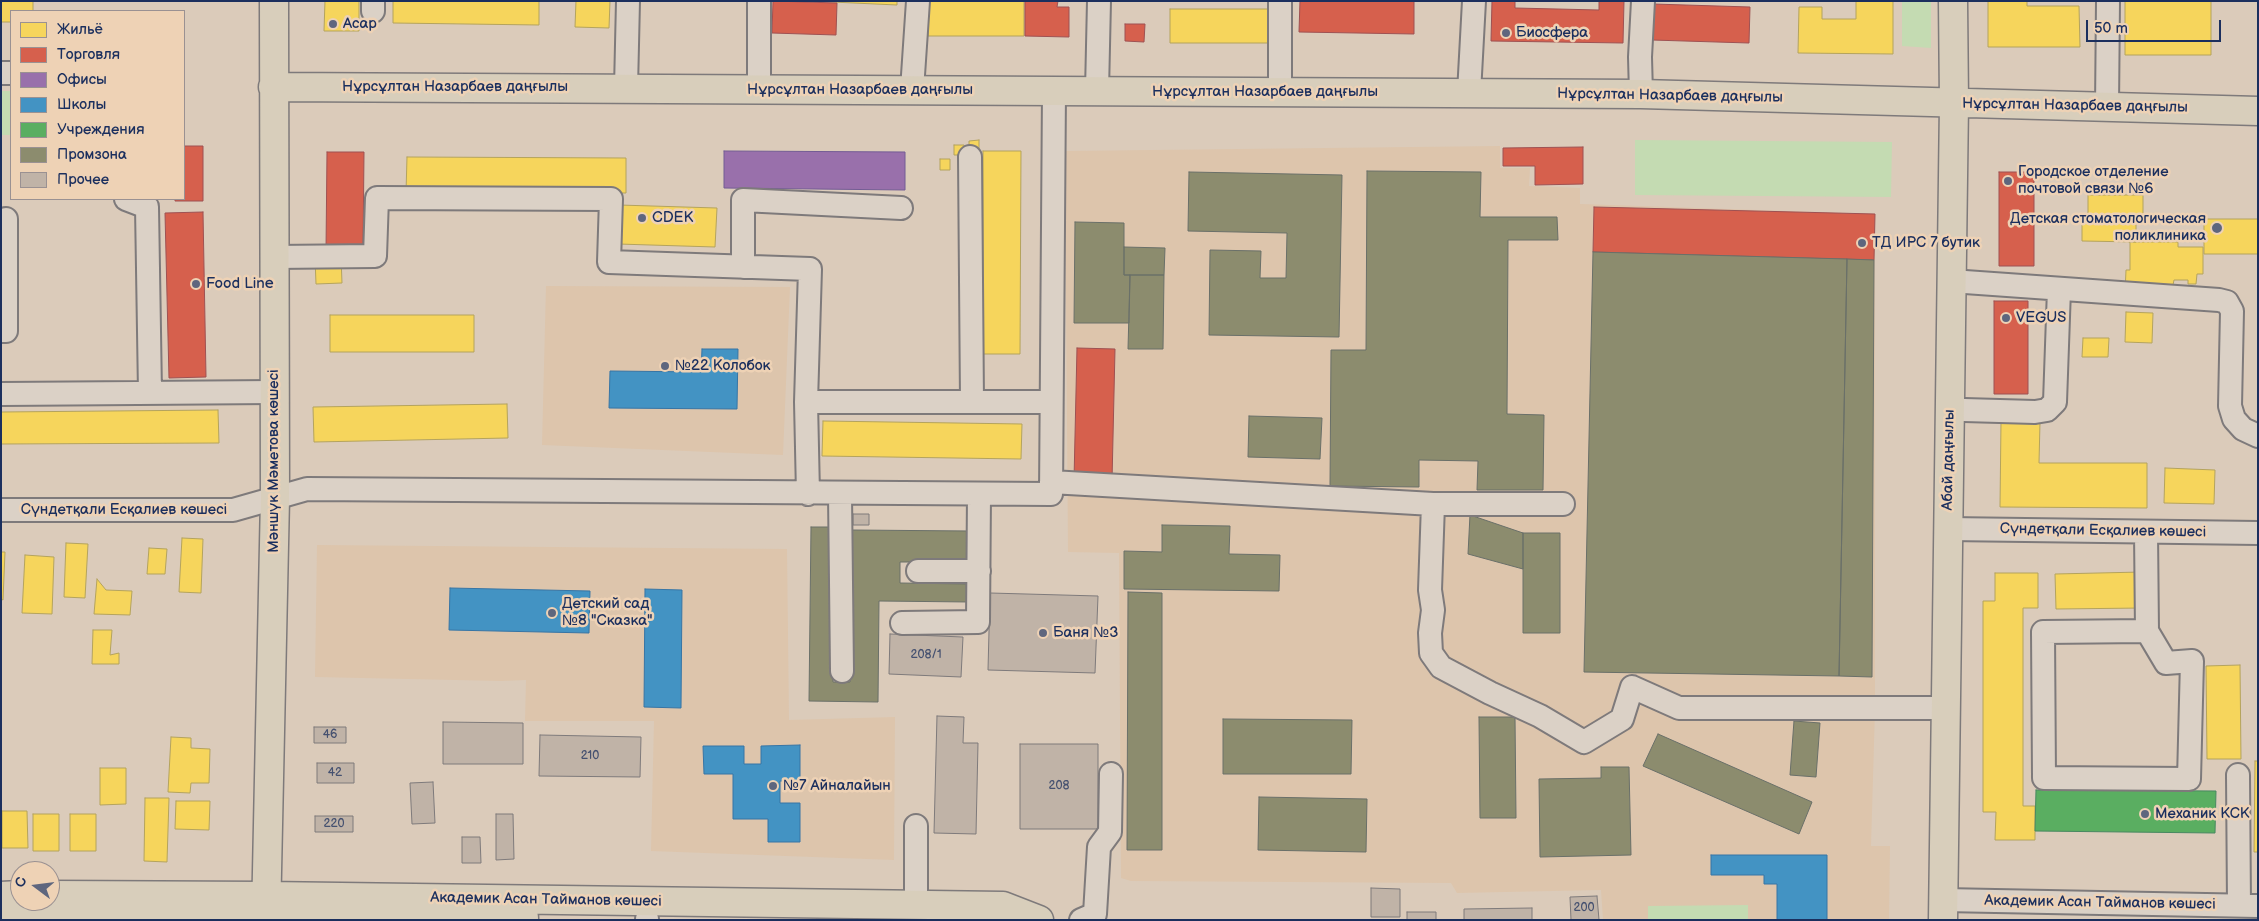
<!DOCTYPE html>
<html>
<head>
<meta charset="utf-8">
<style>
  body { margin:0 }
  #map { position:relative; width:2259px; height:921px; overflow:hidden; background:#dbcbba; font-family:"Balsamiq Sans",sans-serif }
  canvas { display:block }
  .frame { position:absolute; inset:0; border:2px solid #1b2f5e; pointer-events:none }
  .legend { position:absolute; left:10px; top:10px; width:175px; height:190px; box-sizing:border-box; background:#eed2b5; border:1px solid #9a9192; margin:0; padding:6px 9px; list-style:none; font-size:15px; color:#1b2f5e }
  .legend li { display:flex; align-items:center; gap:10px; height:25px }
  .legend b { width:25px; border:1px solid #9a9192 }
  .north { position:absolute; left:10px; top:861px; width:50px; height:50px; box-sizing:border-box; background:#eed2b5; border:1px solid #9a9192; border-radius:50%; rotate:285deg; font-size:14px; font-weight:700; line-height:20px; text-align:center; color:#1b2f5e }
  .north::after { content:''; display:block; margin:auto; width:18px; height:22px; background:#5e667e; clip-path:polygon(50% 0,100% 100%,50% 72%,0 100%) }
  .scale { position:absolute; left:2086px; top:20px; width:135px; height:22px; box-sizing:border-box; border:2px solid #1b2f5e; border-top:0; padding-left:6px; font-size:15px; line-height:18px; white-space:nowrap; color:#1b2f5e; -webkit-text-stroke:4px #eed2b5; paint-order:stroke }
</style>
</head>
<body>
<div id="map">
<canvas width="2259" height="921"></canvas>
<div class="frame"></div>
<ul class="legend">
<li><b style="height:14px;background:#f6d55c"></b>Жильё</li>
<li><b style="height:14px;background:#d6604d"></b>Торговля</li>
<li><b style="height:14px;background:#9970ab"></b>Офисы</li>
<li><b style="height:14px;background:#4393c3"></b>Школы</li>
<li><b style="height:14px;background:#5aae61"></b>Учреждения</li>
<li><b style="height:14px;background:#8c8c6e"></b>Промзона</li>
<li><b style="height:14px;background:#c0b3a7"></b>Прочее</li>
</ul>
<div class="north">С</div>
<div class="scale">50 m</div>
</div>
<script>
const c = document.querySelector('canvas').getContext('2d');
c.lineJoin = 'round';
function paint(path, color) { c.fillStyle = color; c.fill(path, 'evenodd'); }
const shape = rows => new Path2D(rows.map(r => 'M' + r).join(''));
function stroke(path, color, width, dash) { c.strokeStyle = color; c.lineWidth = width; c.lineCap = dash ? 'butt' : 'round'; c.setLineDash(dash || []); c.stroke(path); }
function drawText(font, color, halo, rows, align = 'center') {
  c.font = font + ' "Balsamiq Sans",sans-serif'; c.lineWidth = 5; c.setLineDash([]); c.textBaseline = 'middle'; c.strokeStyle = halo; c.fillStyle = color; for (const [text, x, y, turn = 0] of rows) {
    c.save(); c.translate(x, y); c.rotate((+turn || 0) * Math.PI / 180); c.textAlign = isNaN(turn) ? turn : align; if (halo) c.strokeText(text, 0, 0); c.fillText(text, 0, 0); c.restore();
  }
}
const built = shape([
  [1500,146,1500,168,1530,168,1529,186,1580,188,1580,204,1875,214,1875,709,1871,846,1890,846,1889,920,1603,920,1601,890,1457,893,1451,883,1131,881,1121,878,1119,553,1068,552,1065,151],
  [546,286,790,287,783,455,542,445],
  [317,545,787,549,789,720,895,717,894,860,651,851,654,721,525,721,526,680,501,681,315,677]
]);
const green = shape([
  [1902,1,1931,1,1931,48,1902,46],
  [1,91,11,91,11,135,1,135],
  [1635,140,1892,142,1891,197,1635,195],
  [1748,905,1748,920,1648,920,1648,906]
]);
const homes = shape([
  [1,1,33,1,33,11,11,11,11,22,1,22,1,1],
  [325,1,359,1,359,31,324,31,325,1],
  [393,1,539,1,539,25,393,23,393,1],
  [576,1,610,1,609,28,575,27,576,1],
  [810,1,897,1,897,5,810,1],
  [928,1,1024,1,1024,36,928,36,928,1],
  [1856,1,1893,1,1893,54,1798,53,1799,7,1822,7,1822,19,1856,19,1856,1],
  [1988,1,2027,1,2027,6,2079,6,2080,47,1988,47,1988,1],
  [2125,1,2211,1,2211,55,2125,55,2125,1],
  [1170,9,1270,9,1270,43,1170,43,1170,9],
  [979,140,979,151,969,151,969,141,979,140],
  [954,145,964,145,964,155,954,155,954,145],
  [983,151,1021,151,1020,354,983,354,983,151],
  [407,157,626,158,626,193,406,193,407,157],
  [940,159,950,159,950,170,940,170,940,159],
  [2088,195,2143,195,2143,220,2136,220,2136,242,2082,241,2082,223,2088,223,2088,195],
  [619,205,717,208,715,247,618,244,619,205],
  [2204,219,2258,219,2258,254,2204,254,2204,219],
  [2130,242,2178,242,2178,247,2203,247,2203,274,2197,274,2196,284,2188,284,2188,280,2174,280,2173,285,2146,284,2125,292,2126,270,2130,270,2130,242],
  [341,257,342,283,316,284,315,258,341,257],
  [2126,312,2153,313,2152,343,2125,342,2126,312],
  [330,315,474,315,474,352,330,352,330,315],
  [2083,338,2109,338,2108,357,2082,357,2083,338],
  [507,404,508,438,314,442,313,407,507,404],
  [218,410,219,443,1,444,1,412,218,410],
  [823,421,1022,424,1021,459,822,456,823,421],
  [2001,422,2040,422,2039,463,2147,463,2147,508,2000,507,2001,422],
  [2165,468,2215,470,2214,504,2164,503,2165,468],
  [182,538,203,539,201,593,179,592,182,538],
  [66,543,88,544,85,598,64,597,66,543],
  [149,548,167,549,165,574,147,574,149,548],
  [1,552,5,552,3,600,1,599,1,552],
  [25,555,54,557,52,614,22,613,25,555],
  [2142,572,2143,608,2056,609,2055,574,2142,572],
  [1995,573,2038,573,2038,608,2023,608,2023,806,2035,806,2035,840,1995,840,1996,812,1983,812,1983,601,1995,601,1995,573],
  [97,579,106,590,132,591,130,615,94,614,97,579],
  [93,630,112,630,110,655,119,653,119,664,92,664,93,630],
  [2240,665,2241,759,2207,759,2206,666,2240,665],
  [171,737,191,738,191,748,210,749,209,783,191,783,190,793,168,792,171,737],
  [2255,761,2258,761,2258,852,2254,852,2255,761],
  [100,768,126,768,126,804,100,805,100,768],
  [145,798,169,798,167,862,144,861,145,798],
  [176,801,210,801,209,830,175,829,176,801],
  [2,811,27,811,28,848,2,848,2,811],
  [33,814,59,814,59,851,33,851,33,814],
  [70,814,96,814,96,851,70,851,70,814]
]);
const shops = shape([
  [773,1,837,3,836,35,772,33,773,1],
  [1025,1,1058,1,1057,7,1069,7,1069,37,1025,36,1025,1],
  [1300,1,1414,1,1414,34,1299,32,1300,1],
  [1492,1,1515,1,1515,8,1599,10,1599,1,1624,1,1623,43,1491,41,1492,1],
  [1653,4,1750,7,1749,43,1652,40,1653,4],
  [1125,24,1145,24,1144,42,1125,41,1125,24],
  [184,146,203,146,203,201,175,201,175,199,184,199,184,146],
  [1583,147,1583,184,1535,185,1535,166,1503,166,1503,148,1583,147],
  [327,152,364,152,363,250,326,250,327,152],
  [1999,172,2034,172,2034,266,1999,266,1999,172],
  [1594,207,1875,214,1874,260,1593,252,1594,207],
  [203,212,206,377,169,378,165,213,203,212],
  [1994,301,2028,301,2028,394,1994,394,1994,301],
  [1077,348,1115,349,1112,481,1074,480,1077,348]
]);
const offices = shape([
  [724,151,905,152,905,190,724,188,724,151]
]);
const schools = shape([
  [702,349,738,349,737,409,609,408,610,371,701,372,702,349],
  [450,588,590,591,589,633,449,630,450,588],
  [645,589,682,590,681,708,644,707,645,589],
  [800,745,800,781,780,781,780,803,800,803,800,842,768,842,768,819,733,819,733,774,704,774,703,746,744,746,744,764,761,764,761,746,800,745],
  [1711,855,1827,855,1827,920,1777,920,1777,884,1764,884,1764,875,1711,875,1711,855]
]);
const public = shape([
  [2036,790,2216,791,2215,833,2035,831,2036,790]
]);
const industry = shape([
  [1367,171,1481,172,1480,217,1557,217,1558,240,1508,240,1507,414,1544,415,1543,490,1477,490,1478,461,1419,460,1419,487,1330,486,1331,350,1366,350,1367,171],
  [1189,172,1342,175,1339,337,1209,335,1210,250,1261,251,1260,278,1286,278,1287,233,1188,231,1189,172],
  [1075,222,1124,223,1124,275,1130,275,1129,323,1074,323,1075,222],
  [1124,247,1165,248,1164,275,1124,275,1124,247],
  [1593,252,1847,259,1839,676,1584,672,1593,252],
  [1847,259,1874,260,1872,677,1839,676,1847,259],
  [1130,275,1164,275,1163,349,1128,349,1130,275],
  [1249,416,1322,418,1320,459,1248,457,1249,416],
  [1470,515,1523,533,1523,569,1468,554,1470,515],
  [1162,525,1230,526,1229,554,1280,555,1279,591,1124,589,1124,551,1162,552,1162,525],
  [811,527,834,527,833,682,850,682,852,530,970,531,969,562,900,562,900,583,970,584,970,602,879,601,878,702,809,701,811,527],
  [1523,533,1560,533,1560,633,1523,633,1523,533],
  [1128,592,1162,593,1162,850,1127,850,1128,592],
  [1479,717,1515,717,1516,818,1480,818,1479,717],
  [1223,719,1352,720,1351,774,1223,774,1223,719],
  [1794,721,1820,723,1816,777,1790,775,1794,721],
  [1658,734,1812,802,1799,834,1643,766,1658,734],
  [1601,767,1629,767,1631,855,1540,857,1539,779,1601,778,1601,767],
  [1259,797,1367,799,1366,852,1258,850,1259,797]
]);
const building = shape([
  [853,514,869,514,869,525,853,525,853,514],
  [990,593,1098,596,1095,673,988,670,990,593],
  [890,634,963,637,961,677,889,674,890,634],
  [937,716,964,717,963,743,978,743,976,834,934,833,937,716],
  [443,722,523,723,523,764,443,764,443,722],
  [314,727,346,727,346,743,314,743,314,727],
  [540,735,641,737,640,777,539,776,540,735],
  [1020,744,1098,744,1098,829,1020,829,1020,744],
  [317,763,354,763,354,783,317,783,317,763],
  [433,782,435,823,412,824,410,783,433,782],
  [496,814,513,814,514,859,496,860,496,814],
  [315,816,353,816,353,832,315,832,315,816],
  [462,837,480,837,481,863,462,863,462,837],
  [1371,888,1400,889,1400,917,1371,917,1371,888],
  [1597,896,1599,920,1571,920,1570,897,1597,896],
  [1532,908,1532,920,1464,920,1464,909,1532,908],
  [1407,912,1436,912,1436,920,1407,920,1407,912]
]);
const minor = shape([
  [373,11,373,1],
  [1,73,11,73],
  [626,88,628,1],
  [759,89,759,1],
  [912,90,918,1],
  [1097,91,1099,1],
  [1280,92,1280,1],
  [1469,93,1474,1],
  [1641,94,1640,57,1643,1],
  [2107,107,2108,1],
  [970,157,972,402],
  [126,199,147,207,150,393],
  [274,257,375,256,377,198,611,199,609,262,810,269,806,402],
  [743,267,743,200,901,208],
  [1965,282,2219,300,2227,302,2232,311,2230,406,2234,419,2243,429,2258,436],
  [1,331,6,331,6,219],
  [1,394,274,392],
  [1964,410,2035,412,2047,410,2055,402,2059,289],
  [1051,482,1433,504],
  [808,494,806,402,1050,402],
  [840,494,842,671],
  [1563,504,1433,504,1430,590,1433,610,1430,633,1431,653,1441,667,1490,693,1540,716,1584,742,1622,719,1632,687,1679,708,1946,708],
  [1,510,233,510,307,489,1051,494,1054,91],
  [1948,529,2258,533],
  [2146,532,2147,631,2043,632,2044,778,2189,779,2192,661,2166,663,2147,631],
  [918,571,979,571],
  [902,623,978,622,979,494],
  [2238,775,2239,905],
  [916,826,916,904],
  [1943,900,2258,906],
  [647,919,647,920],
  [1081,920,1095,914,1099,847,1110,832,1111,774]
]);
const major = shape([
  [273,87,1641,94,2258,111],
  [50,895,267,896,1003,906,1039,920],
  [1,896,20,895],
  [266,918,275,498,274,1],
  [1,919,524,918],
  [1943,920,1954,103,1953,1]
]);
const markers = [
  [333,24,5,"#5e667e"],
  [1506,33,5,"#5e667e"],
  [2008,181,5,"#5e667e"],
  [642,218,5,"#5e667e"],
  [2217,228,6,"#5e667e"],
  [1862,243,5,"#5e667e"],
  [196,284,5,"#5e667e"],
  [2006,318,5,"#5e667e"],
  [665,366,5,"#5e667e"],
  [552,613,5,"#5e667e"],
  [1043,633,5,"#5e667e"],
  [773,786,5,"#5e667e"],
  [2145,814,5,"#5e667e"]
];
const numberNames = [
  ["208/1",926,655],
  ["46",330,735],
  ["210",590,756],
  ["42",335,773],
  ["208",1059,786],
  ["220",334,824],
  ["200",1584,908]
];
const poiNames = [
  ["Асар",343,24],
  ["Биосфера",1516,33],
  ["Городское отделение",2018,172],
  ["почтовой связи №6",2018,189],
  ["CDEK",652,218],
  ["Детская стоматологическая",2206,219,"right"],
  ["поликлиника",2206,236,"right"],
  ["ТД ИРС 7 бутик",1872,243],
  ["Food Line",206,284],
  ["VEGUS",2016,318],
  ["№22 Колобок",675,366],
  ["Детский сад",562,604],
  ["№8 \"Сказка\"",562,621],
  ["Баня №3",1053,633],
  ["№7 Айналайын",783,786],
  ["Механик КСК",2155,814]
];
const streetNames = [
  ["Нұрсұлтан Назарбаев даңғылы",455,87],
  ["Нұрсұлтан Назарбаев даңғылы",860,90],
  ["Нұрсұлтан Назарбаев даңғылы",1265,92],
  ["Нұрсұлтан Назарбаев даңғылы",1670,96,1],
  ["Нұрсұлтан Назарбаев даңғылы",2075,106,1],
  ["Абай даңғылы",1949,460,-89],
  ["Мәншүк Мәметова көшесі",274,461,-90],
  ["Сүндетқали Есқалиев көшесі",124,510],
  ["Сүндетқали Есқалиев көшесі",2103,531,1],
  ["Академик Асан Тайманов көшесі",546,900,1],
  ["Академик Асан Тайманов көшесі",2100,903,1]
];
paint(built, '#ddc5ac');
paint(green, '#c4dbb2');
paint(homes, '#f6d55c');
stroke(homes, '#b4a35d', 1);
paint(shops, '#d6604d');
stroke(shops, '#9e5152', 1);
paint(offices, '#9970ab');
stroke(offices, '#735c94', 1);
paint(schools, '#4393c3');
stroke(schools, '#3775a5', 1);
paint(public, '#5aae61');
stroke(public, '#478860', 1);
paint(industry, '#8c8c6e');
stroke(industry, '#6a7069', 1);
paint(building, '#c0b3a7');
stroke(building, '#7e7a7b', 1);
stroke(minor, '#7e7a7b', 26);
stroke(major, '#7e7a7b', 31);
stroke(minor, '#dbd1c6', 22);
stroke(major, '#d8cebb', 28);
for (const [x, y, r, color] of markers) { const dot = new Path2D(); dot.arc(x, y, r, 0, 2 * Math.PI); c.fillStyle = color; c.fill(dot); stroke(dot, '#eed2b5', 2); }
drawText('12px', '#455170', null, numberNames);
drawText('15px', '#1b2f5e', '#eed2b5', poiNames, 'left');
drawText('15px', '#1b2f5e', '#eed2b5', streetNames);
</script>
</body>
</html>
